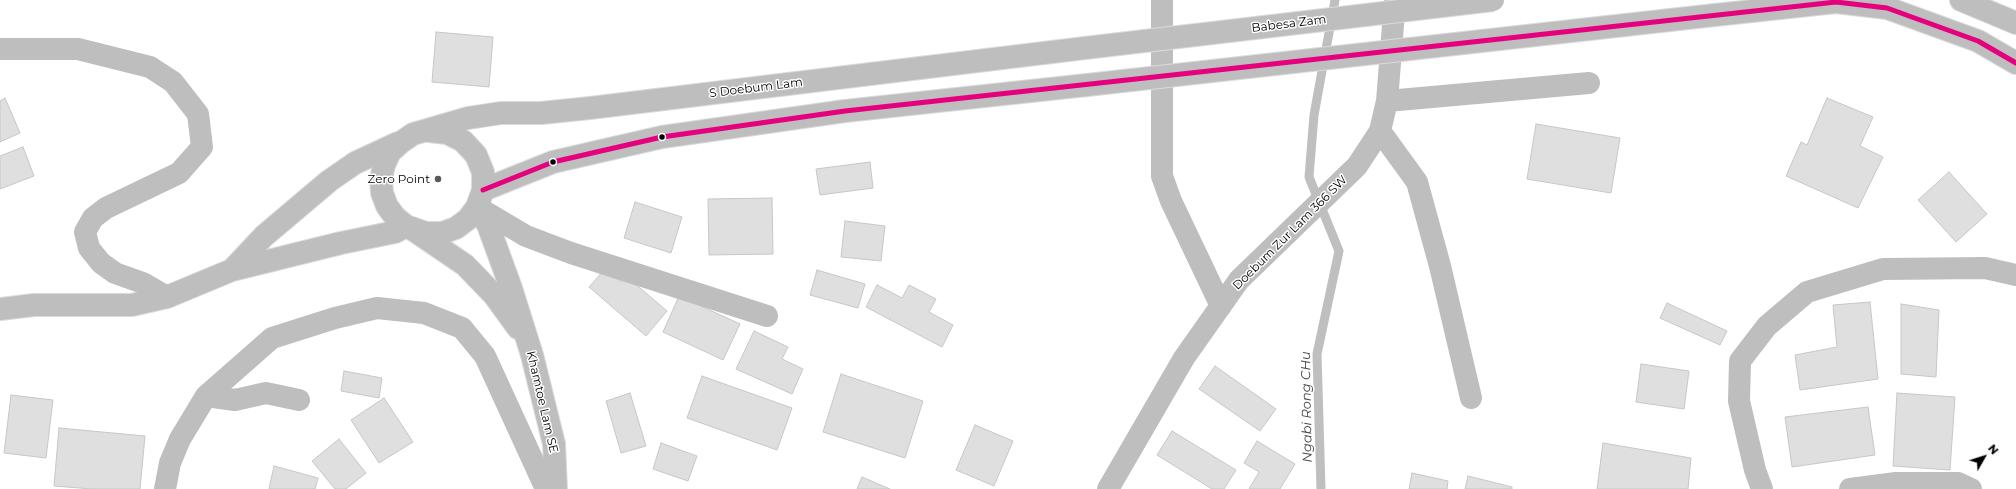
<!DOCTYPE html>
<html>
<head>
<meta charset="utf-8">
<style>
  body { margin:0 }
  #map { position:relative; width:2016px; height:489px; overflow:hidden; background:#fff; font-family:Montserrat,sans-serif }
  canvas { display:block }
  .north { position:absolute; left:1964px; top:437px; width:40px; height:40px; -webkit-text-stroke:3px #fff; paint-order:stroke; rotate:51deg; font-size:11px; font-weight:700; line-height:16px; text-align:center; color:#000 }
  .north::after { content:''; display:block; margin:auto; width:14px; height:18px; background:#000; clip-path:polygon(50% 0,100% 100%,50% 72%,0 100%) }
</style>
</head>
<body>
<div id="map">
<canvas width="2016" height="489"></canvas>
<div class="north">N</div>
</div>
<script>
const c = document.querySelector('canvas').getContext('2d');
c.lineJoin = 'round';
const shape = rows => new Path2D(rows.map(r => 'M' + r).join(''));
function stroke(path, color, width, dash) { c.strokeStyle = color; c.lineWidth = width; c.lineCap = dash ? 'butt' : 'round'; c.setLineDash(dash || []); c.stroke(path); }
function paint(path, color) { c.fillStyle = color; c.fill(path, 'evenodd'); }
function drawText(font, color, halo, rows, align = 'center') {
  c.font = font + ' Montserrat,sans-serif'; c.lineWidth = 3; c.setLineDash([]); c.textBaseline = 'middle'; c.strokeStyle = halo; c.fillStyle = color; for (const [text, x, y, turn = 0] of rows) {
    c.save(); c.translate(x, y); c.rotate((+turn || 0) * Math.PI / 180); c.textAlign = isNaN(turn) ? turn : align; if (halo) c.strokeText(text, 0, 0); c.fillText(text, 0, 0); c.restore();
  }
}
const stream = shape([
  [1321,489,1317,354,1339,251,1309,177,1314,115,1335,0]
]);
const building = shape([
  [436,32,493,37,489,87,432,82,436,32],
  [5,98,20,133,0,142,0,101,5,98],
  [1827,98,1873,117,1860,146,1883,157,1858,208,1786,176,1801,142,1807,145,1827,98],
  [1536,124,1620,138,1611,193,1527,179,1536,124],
  [23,147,34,176,0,189,0,156,23,147],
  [870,162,873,188,820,195,816,169,870,162],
  [1949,172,1987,214,1956,242,1918,200,1949,172],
  [772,198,773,254,709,255,708,199,772,198],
  [635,202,682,217,671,253,624,238,635,202],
  [845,221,885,226,881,261,841,257,845,221],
  [605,269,621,282,626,276,667,311,646,336,589,287,605,269],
  [817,270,865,284,858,308,810,295,817,270],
  [877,285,902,298,909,285,936,299,929,312,953,325,942,347,866,307,877,285],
  [679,296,740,324,723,360,663,332,679,296],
  [1870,302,1878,379,1800,390,1795,355,1837,347,1833,305,1870,302],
  [1667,303,1727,331,1720,345,1660,318,1667,303],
  [1901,304,1939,310,1936,377,1901,374,1901,304],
  [754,331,788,347,782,359,803,369,792,394,736,369,754,331],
  [1641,364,1689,371,1684,409,1636,402,1641,364],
  [1215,366,1276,409,1260,431,1199,389,1215,366],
  [344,371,382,378,379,398,341,391,344,371],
  [841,374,923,401,905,458,823,432,841,374],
  [702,376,792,408,777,450,687,418,702,376],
  [630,393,646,446,621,453,606,401,630,393],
  [1897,393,1955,397,1950,470,1893,466,1897,393],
  [11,395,53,400,46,458,4,453,11,395],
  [384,398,413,442,379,463,351,420,384,398],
  [1868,407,1875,455,1792,467,1785,417,1868,407],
  [975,425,1013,441,994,486,956,470,975,425],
  [59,428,145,436,140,489,92,489,54,486,59,428],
  [1172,431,1236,470,1224,489,1212,489,1157,455,1172,431],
  [339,439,366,473,346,489,335,489,312,461,339,439],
  [1257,441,1295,464,1280,489,1249,489,1259,472,1244,463,1257,441],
  [661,443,697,456,688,481,653,469,661,443],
  [1603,443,1691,458,1688,489,1597,489,1603,443],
  [274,466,318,478,315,489,269,489,274,466],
  [1412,473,1448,481,1447,489,1409,489,1412,473],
  [1468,476,1512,487,1512,489,1465,489,1468,476],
  [862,477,890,489,857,489,862,477]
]);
const minor = shape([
  [1162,0,1162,176,1171,201,1221,306],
  [0,49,78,49,150,67,173,82,198,114,202,147,179,173,106,208,93,218,85,232,89,248,101,263,115,273,143,283,167,297],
  [1387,101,1589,83],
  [1380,131,1417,182,1440,266,1471,398],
  [477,207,526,236,571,253,767,316],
  [206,396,235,400,266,393,299,400],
  [165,489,170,463,180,439,206,396,272,338,335,318,377,308,424,313,462,328,485,356,546,489],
  [1108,489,1184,358,1239,280,1357,166,1380,131,1387,101,1395,0],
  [1762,489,1755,470,1739,401,1740,361,1767,326,1807,292,1883,269,1985,268,2016,275],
  [1850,489,1896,483,1958,483,1971,489]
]);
const major = shape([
  [477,207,488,225,511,288,532,355,554,444,556,489],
  [412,229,465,265,494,295,518,328]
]);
const highway = shape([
  [1961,0,2016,23],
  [1715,15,1836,2,1887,8,1978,41,2016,63],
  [429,131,447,133,463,141,476,155,483,172,483,190,477,207,468,219,456,228,442,233,426,233,406,226,395,217,387,206,382,193,381,179,384,165,390,152,400,143,413,134,468,118,501,113,541,113,590,108,1085,48],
  [483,190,553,162,662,137,845,111,1087,85],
  [232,270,264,236,329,181,355,163,398,143],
  [0,309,34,305,132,305,167,297,232,270,341,243,395,232,406,226]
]);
const highwayBridge = shape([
  [1085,48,1493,0],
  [1087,85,1715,15]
]);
const bus1 = shape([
  [483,190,553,162,662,137,845,111,1836,2,1887,8,1978,41,2016,63]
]);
const markers = [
  [662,137,3.5,"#000"],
  [553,162,3.5,"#000"],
  [438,179,4,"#595959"]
];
const streetNames = [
  ["Babesa Zam",1289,24,-7],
  ["S Doebum Lam",756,88,-7],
  ["Doebum Zur Lam 366 SW",1290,233,-45],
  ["Khamtoe Lam SE",542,402,77]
];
const poiNames = [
  ["Zero Point",430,179]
];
const waterNames = [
  ["Ngabi Rong CHu",1307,407,-91]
];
stroke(stream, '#bfbfbf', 9);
paint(building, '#dfdfdf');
stroke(building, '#c7c7c7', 1);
stroke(major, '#dbdbdb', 24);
stroke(highway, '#dbdbdb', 24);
stroke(minor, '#bebebe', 22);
stroke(major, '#bebebe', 22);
stroke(highway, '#bebebe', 22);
stroke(highwayBridge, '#dbdbdb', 24, []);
stroke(highwayBridge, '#bebebe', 22);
stroke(bus1, '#e5007d', 5);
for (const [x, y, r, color] of markers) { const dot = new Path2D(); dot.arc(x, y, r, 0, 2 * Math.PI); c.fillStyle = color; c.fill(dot); stroke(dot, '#fff', 1.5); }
drawText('12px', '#000', '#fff', streetNames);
drawText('12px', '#000', '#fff', poiNames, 'right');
drawText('italic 13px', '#444', '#fff', waterNames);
</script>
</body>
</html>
